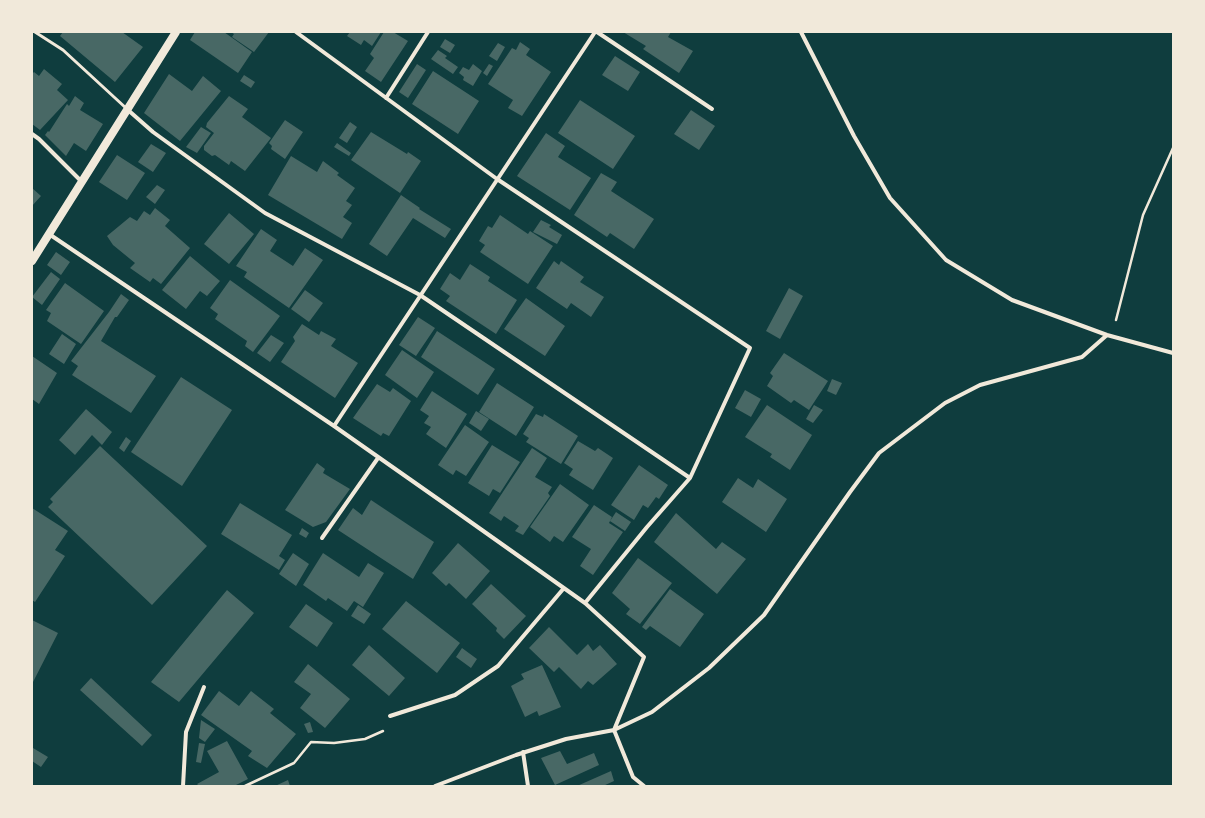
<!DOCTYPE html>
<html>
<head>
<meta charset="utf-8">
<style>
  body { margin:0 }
  #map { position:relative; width:1205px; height:818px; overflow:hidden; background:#0f3d3e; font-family:Figtree,sans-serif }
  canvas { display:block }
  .frame { position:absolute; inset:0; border:33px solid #f1e9da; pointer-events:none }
</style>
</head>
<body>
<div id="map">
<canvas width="1205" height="818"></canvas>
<div class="frame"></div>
</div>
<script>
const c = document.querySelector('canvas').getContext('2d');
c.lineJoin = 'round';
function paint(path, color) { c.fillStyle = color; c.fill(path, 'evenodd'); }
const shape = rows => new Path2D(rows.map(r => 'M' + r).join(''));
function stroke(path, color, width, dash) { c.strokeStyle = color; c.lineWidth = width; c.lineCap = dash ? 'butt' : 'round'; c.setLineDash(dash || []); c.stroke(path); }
const building = shape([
  [63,32,122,32,143,47,115,82,60,36],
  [195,32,224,32,252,52,238,73,190,40],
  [231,32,269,32,254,52,232,37,234,34],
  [350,32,381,32,372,46,364,40,361,45,347,36],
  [384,32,393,32,408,41,381,82,365,71,374,58,370,54],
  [623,32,671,32,668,37,693,51,679,73,643,49,646,46],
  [445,39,455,45,450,53,440,47],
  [520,42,530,49,526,55,551,72,522,116,508,108,513,100,488,84,512,48,516,50],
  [498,43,505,47,497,61,489,56],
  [438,50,447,56,445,58,458,67,453,74,431,59],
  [615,56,640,72,628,91,602,75],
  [417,64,426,70,408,98,399,92],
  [473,64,482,71,473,86,463,80,464,77,459,73,463,67,469,70],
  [489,64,493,66,487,76,483,73],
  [44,69,62,84,57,90,68,100,40,130,32,124,32,74,34,72,39,76],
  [433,71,479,101,458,134,412,104],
  [169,74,192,91,203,76,221,91,180,141,144,113],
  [244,75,255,82,251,88,240,81],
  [75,96,84,103,80,110,103,124,86,151,74,143,66,156,45,135,48,131,49,132,67,104,69,106],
  [229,96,248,109,242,117,271,138,245,171,231,161,229,165,215,155,212,156,204,150,204,146,214,133,206,127,207,123],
  [580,100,635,136,613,169,558,133],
  [691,110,715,126,699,150,674,134],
  [285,120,303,132,285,159,271,149,272,146,269,143],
  [350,122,357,127,347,143,339,138],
  [201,127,211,133,197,153,186,147],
  [371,132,407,154,408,152,421,161,400,193,351,160],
  [546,133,565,146,558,157,591,178,570,210,517,176],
  [337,143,351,153,349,156,334,147],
  [151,144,166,153,153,172,138,162],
  [117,155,145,173,127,200,99,182],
  [291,156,317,172,323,161,339,173,337,175,355,188,346,201,352,205,343,217,352,223,342,239,268,195],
  [601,173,617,182,611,191,654,219,634,249,610,233,607,237,574,215],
  [157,185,165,190,155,204,146,197],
  [32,188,41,196,32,206],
  [401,195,420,208,419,209,451,229,445,238,413,218,387,256,369,244],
  [155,208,170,220,165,226,190,248,161,284,153,278,150,282,130,268,135,263,113,245,107,236,130,217,137,221,144,211,150,215],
  [229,213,254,234,229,264,204,244],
  [500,215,528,234,530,231,553,246,528,284,480,252,485,245,479,241,488,226,492,228],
  [541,220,551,225,549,227,562,235,557,244,533,232],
  [261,229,277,240,270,251,293,266,305,248,323,260,289,308,244,277,247,272,236,266],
  [56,252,70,262,61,275,47,265],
  [190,256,220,281,207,296,200,291,186,309,162,290],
  [554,261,559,265,561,261,584,277,580,282,604,297,591,317,571,303,567,309,536,288],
  [470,264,490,277,488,281,517,300,496,334,446,301,450,296,440,289,450,273,460,280],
  [51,272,60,279,42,305,32,297],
  [230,280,280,316,253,352,245,346,247,341,215,319,218,314,210,308],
  [65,283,104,311,81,344,47,321,51,313,46,310],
  [789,288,803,296,780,339,766,331],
  [305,290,323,303,309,322,291,309],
  [121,294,129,300,117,317,115,317,101,341,156,376,131,413,72,375,78,366,71,361,109,312],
  [526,298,565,326,545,356,504,329],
  [418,317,435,328,416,356,399,345],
  [302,324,319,335,321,331,336,339,331,346,358,363,335,398,281,362,295,341,293,337],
  [437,331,495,369,478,395,421,357],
  [62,334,76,344,64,364,49,354],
  [271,335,284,343,270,362,257,353],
  [402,350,434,372,417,398,385,375],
  [784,353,828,381,809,410,794,400,791,403,767,386,773,376,770,373],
  [32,356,57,373,39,404,32,399],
  [181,377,232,410,182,486,131,452],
  [832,379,842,383,836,395,827,391],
  [497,383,534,407,516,436,479,412],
  [377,384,390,392,393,388,411,401,389,436,383,433,381,436,353,418],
  [745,390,761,399,751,417,735,408],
  [432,391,467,414,446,448,426,434,431,427,424,423,429,416,420,410],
  [767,405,812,435,790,470,770,457,772,454,745,437],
  [814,405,823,410,813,423,806,419],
  [86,409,112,432,102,445,92,435,75,455,59,440],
  [476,411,489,419,481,431,469,423],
  [536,414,543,417,544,414,578,436,561,464,526,442,529,438,523,434],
  [465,425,489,442,466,476,456,470,453,475,438,465],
  [126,437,131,441,124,452,119,448],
  [578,441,595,451,598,448,613,458,593,490,569,475,573,469,564,463],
  [492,445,520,462,500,493,493,489,489,496,468,483],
  [100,446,207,546,152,605,48,507,53,502,50,499],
  [532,448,547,458,535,477,552,487,548,493,550,496,523,535,515,531,519,526,504,516,501,521,489,513],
  [317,463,325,469,323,473,350,489,326,522,313,527,285,510],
  [639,465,668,485,659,499,656,497,648,508,643,505,634,520,611,505],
  [738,478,753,488,758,479,787,499,766,532,722,502],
  [560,484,589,505,563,542,554,536,550,542,530,527],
  [371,500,434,542,413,579,338,530,353,508,362,515],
  [240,503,292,535,279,556,285,560,279,570,221,534],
  [594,505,612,517,609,523,623,532,593,575,580,566,591,549,572,537],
  [32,508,68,531,55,550,65,556,35,602,32,600],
  [616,512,631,522,625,531,610,521],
  [676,513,716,549,722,542,746,559,717,594,654,542],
  [302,528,309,533,306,538,299,534],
  [458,543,490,571,466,599,449,583,446,586,432,573],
  [293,553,309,564,296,586,279,574],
  [323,553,359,577,368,563,384,573,363,607,354,601,347,611,328,598,326,601,303,585],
  [638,558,672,583,640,624,626,614,630,609,612,593],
  [491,584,526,616,504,639,496,631,497,628,472,604],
  [670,589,704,614,680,647,650,626,646,630,642,627],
  [227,590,254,613,179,702,151,682],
  [406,601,460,643,437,673,382,629],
  [306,604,333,623,317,647,289,627],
  [358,605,371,614,364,624,351,616],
  [32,620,58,633,32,684],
  [549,627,577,655,588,644,593,651,600,645,617,664,593,685,588,681,581,689,559,667,554,672,529,648],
  [369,645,405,678,389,696,352,665],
  [462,648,477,659,471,668,456,657],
  [308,664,350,699,325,728,300,708,311,694,294,682],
  [542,665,561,707,539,716,537,711,525,717,511,686,524,679,521,674],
  [91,678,152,735,142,746,80,690],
  [219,691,239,706,251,691,274,709,270,713,296,734,267,768,248,756,252,751,201,715],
  [201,720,215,729,205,742,199,738],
  [310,722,313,732,308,733,304,724],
  [227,741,248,779,234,786,199,786,197,784,219,772,207,751],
  [199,743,205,744,201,763,196,762],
  [33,748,48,757,41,767,32,761],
  [560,751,567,764,594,753,599,765,555,785,541,758],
  [611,771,614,781,603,786,577,786],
  [288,780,290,786,275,786]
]);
const path = shape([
  [1116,320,1143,215,1173,148],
  [245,786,294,763,311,742,334,743,365,739,383,731]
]);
const service = shape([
  [35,32,63,50,127,109]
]);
const minor = shape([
  [296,32,497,179,750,348,690,478,647,527,585,603],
  [597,32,712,109],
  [801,32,854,136,890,198,946,260,1012,300,1107,335,1173,353],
  [386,98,428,32],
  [128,110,153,132,265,213,420,295,690,478],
  [32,134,39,139,82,182],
  [49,234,334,426,448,506,585,603,644,657,614,730,633,777,644,786],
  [334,426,595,32],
  [322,538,378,458],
  [390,716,455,695,498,666,564,588],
  [523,752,528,786],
  [183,786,186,732,204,687],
  [435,786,516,755,566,739,614,730,652,712,709,668,764,615,850,492,879,453,945,403,980,385,1082,357,1107,335]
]);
const secondary = shape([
  [32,261,176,32]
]);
paint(building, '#486865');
stroke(path, '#f1e9da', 2.5);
stroke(service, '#f1e9da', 3);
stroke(minor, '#f1e9da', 4);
stroke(secondary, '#f1e9da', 8);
</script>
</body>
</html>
